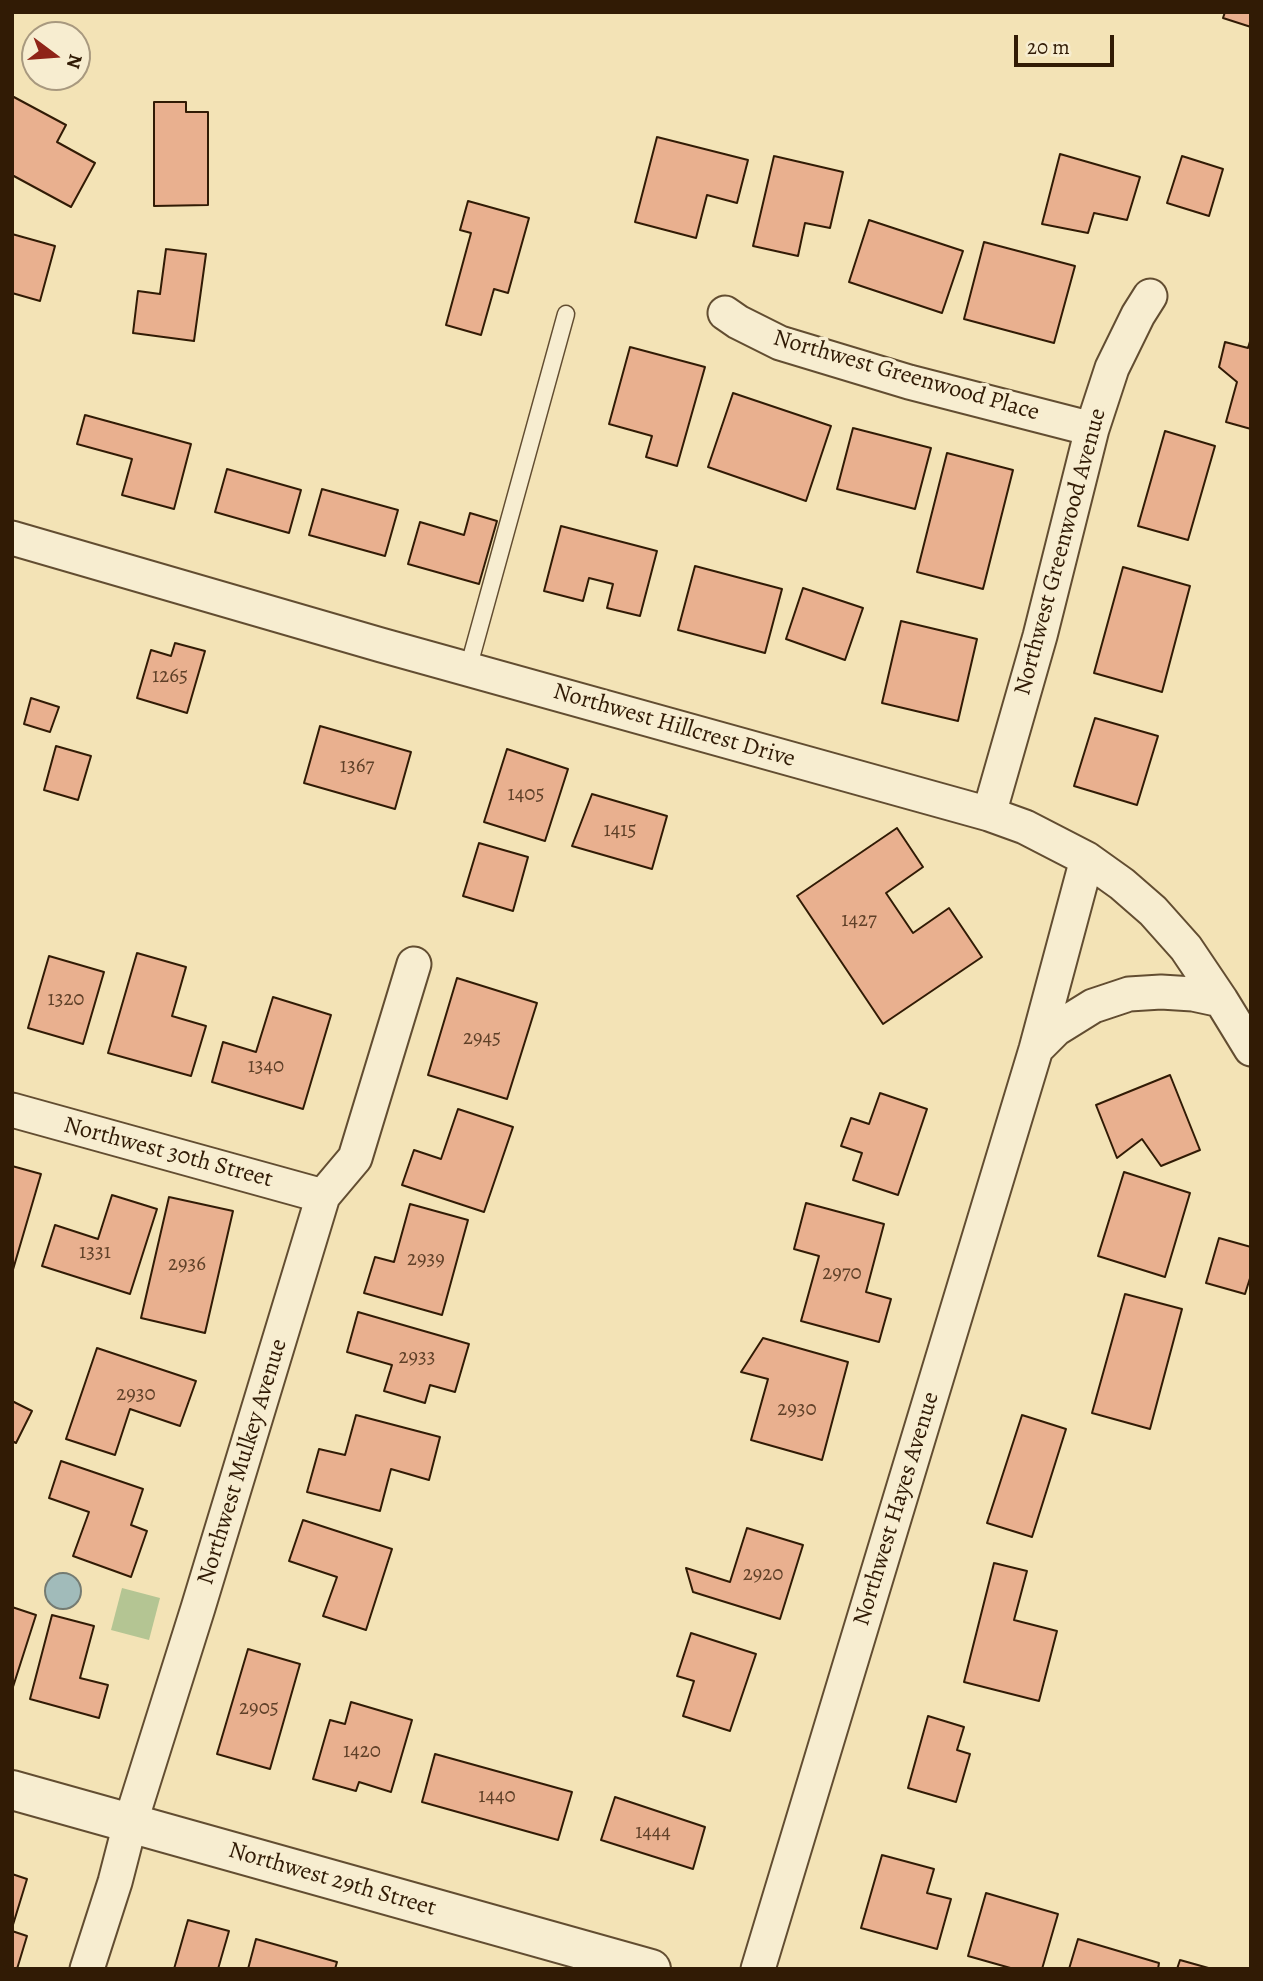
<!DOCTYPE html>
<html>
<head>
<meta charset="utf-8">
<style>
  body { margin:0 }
  #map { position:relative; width:1263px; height:1981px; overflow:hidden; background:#f3e3b6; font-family:Alegreya,serif }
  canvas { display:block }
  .frame { position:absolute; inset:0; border:14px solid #311b05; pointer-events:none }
  .north { position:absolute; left:21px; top:21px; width:70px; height:70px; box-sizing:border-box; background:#f7edd0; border:2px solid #a8997f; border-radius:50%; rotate:106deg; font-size:19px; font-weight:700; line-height:28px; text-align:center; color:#311b05 }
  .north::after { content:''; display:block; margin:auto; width:24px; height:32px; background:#8f2418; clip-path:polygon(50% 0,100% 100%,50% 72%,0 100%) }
  .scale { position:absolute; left:1014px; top:35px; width:100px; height:32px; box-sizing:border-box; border:4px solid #311b05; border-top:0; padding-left:9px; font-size:21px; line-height:24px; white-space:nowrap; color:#311b05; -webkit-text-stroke:5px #f7edd0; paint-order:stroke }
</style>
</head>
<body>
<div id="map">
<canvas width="1263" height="1981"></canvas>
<div class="frame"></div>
<div class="north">N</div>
<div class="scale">20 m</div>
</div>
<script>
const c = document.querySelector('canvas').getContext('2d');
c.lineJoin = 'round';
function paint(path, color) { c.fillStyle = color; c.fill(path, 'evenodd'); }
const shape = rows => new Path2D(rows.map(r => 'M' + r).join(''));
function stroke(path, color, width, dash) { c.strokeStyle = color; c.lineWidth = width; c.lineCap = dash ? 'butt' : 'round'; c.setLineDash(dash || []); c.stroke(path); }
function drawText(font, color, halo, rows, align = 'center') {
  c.font = font + ' Alegreya,serif'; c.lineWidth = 7; c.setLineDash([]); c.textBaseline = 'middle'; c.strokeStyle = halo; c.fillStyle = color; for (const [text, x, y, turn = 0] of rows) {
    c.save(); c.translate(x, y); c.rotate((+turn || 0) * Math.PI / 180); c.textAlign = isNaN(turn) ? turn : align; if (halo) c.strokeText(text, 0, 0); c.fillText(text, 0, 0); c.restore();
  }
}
const green = shape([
  [122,1588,160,1598,149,1640,111,1630]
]);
const water = shape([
  '45 1591a18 18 0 1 1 36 0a18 18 0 1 1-36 0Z'
]);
const building = shape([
  [1225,12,1251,12,1251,27,1223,18,1225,12],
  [12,96,66,125,57,142,95,163,71,207,12,175,12,96],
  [154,102,186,102,186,112,208,112,208,205,154,206,154,102],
  [657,137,748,160,737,203,707,195,696,238,635,222,657,137],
  [1060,154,1140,177,1127,220,1094,213,1088,233,1042,224,1060,154],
  [774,156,843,172,830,228,805,223,798,256,753,246,774,156],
  [1182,156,1223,169,1209,216,1167,203,1182,156],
  [468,201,529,218,508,293,494,289,481,335,446,325,471,233,460,230,468,201],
  [869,220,963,251,942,313,849,282,869,220],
  [12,234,55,246,40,301,12,293,12,234],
  [984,242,1075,266,1054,343,964,319,984,242],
  [166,249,206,254,194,341,133,333,138,291,160,294,166,249],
  [1251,338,1251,429,1226,422,1237,382,1219,367,1225,342,1248,348,1251,338],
  [630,347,705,367,677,466,646,457,652,436,609,424,630,347],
  [733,393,831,426,806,501,708,467,733,393],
  [85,415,191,444,174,509,122,495,132,459,77,444,85,415],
  [853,428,931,448,915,509,837,489,853,428],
  [1165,431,1215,446,1188,540,1138,526,1165,431],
  [947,453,1013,470,983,589,917,572,947,453],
  [227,469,301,490,289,533,215,512,227,469],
  [322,489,398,510,385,556,309,535,322,489],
  [470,513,497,521,479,584,408,564,420,522,464,535,470,513],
  [561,526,657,551,640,616,607,608,613,584,589,578,583,601,544,591,561,526],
  [695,566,782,589,765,653,678,630,695,566],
  [1123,567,1190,586,1162,692,1094,673,1123,567],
  [803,588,863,608,845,660,786,639,803,588],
  [901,621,977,639,958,721,882,703,901,621],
  [175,643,205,651,187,713,137,698,151,650,171,656,175,643],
  [31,698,59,707,50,732,24,724,31,698],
  [1095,718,1158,736,1137,805,1074,786,1095,718],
  [320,726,411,752,395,809,304,783,320,726],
  [56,746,91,756,78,800,44,790,56,746],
  [507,749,568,769,545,841,484,822,507,749],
  [592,794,667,816,652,869,572,846,592,794],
  [897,828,923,867,886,893,913,933,949,908,982,957,883,1024,797,896,897,828],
  [479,843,528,857,513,911,463,896,479,843],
  [137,953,186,967,172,1016,206,1026,191,1076,108,1053,137,953],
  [49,956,104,972,83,1044,28,1028,49,956],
  [457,978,537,1003,507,1099,428,1075,457,978],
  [273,997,331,1015,303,1109,212,1082,223,1042,256,1052,273,997],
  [1170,1075,1200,1150,1161,1166,1142,1139,1117,1158,1096,1105,1170,1075],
  [880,1093,927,1109,898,1195,853,1180,862,1153,841,1146,851,1118,869,1124,880,1093],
  [458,1109,513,1127,484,1212,402,1185,414,1150,441,1159,458,1109],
  [12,1166,41,1174,12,1273,12,1166],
  [1124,1172,1190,1193,1165,1277,1098,1256,1124,1172],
  [112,1195,157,1209,130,1294,42,1266,55,1225,98,1239,112,1195],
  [169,1197,233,1211,205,1333,141,1318,169,1197],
  [806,1203,884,1224,866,1292,891,1299,879,1342,801,1321,819,1256,794,1249,806,1203],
  [410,1204,468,1220,442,1315,364,1293,375,1257,394,1262,410,1204],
  [1219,1238,1251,1247,1251,1275,1245,1294,1206,1283,1219,1238],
  [1125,1294,1182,1309,1150,1429,1092,1413,1125,1294],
  [358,1312,469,1344,455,1392,430,1385,425,1403,384,1391,392,1365,347,1352,358,1312],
  [763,1338,848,1362,822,1460,751,1440,768,1379,741,1372,763,1338],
  [97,1348,196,1381,180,1426,130,1409,115,1455,66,1439,97,1348],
  [12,1401,32,1411,16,1443,12,1441,12,1401],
  [356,1415,440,1437,429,1480,391,1469,380,1511,307,1492,319,1449,345,1455,356,1415],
  [1022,1415,1066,1429,1032,1537,987,1523,1022,1415],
  [61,1461,143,1489,131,1525,147,1531,131,1577,73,1556,89,1512,49,1498,61,1461],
  [303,1520,392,1549,366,1630,323,1616,337,1577,289,1561,303,1520],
  [747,1528,803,1545,780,1619,693,1592,686,1568,730,1582,747,1528],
  [994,1563,1027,1571,1014,1620,1057,1631,1039,1701,964,1682,994,1563],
  [12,1607,36,1615,12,1690,12,1607],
  [52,1615,94,1626,80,1678,108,1685,99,1718,30,1699,52,1615],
  [691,1633,756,1654,730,1731,683,1716,694,1681,677,1676,691,1633],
  [248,1649,300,1664,270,1769,217,1754,248,1649],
  [351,1702,412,1720,391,1792,359,1782,356,1791,313,1779,330,1720,345,1724,351,1702],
  [928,1716,964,1727,957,1750,970,1754,956,1802,908,1788,928,1716],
  [435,1754,572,1792,558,1840,422,1802,435,1754],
  [615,1797,705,1827,693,1869,601,1840,615,1797],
  [882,1855,934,1869,927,1893,951,1899,937,1949,861,1928,882,1855],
  [12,1874,27,1879,12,1928,12,1874],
  [986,1893,1058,1914,1042,1969,1014,1969,968,1956,986,1893],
  [188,1920,229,1931,218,1969,174,1969,188,1920],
  [12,1931,27,1936,17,1969,12,1969,12,1931],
  [256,1939,337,1962,335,1969,248,1969,256,1939],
  [1078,1939,1159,1963,1158,1969,1069,1969,1078,1939],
  [1180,1960,1212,1969,1177,1969,1180,1960]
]);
const service = shape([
  [468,669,566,314]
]);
const minor = shape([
  [725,313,738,322,780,343,909,382,1092,429],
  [12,538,381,645,989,814,1025,827,1087,859,1122,884,1153,911,1186,948,1221,1000,1251,1049],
  [989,814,1040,636,1092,429,1112,368,1138,315,1150,296],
  [1036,1049,1056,1029,1093,1006,1129,994,1161,992,1193,994,1221,1000],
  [12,1110,323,1196],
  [87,1969,115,1882,130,1824,198,1608,323,1196,355,1158,414,964],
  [758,1969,1036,1049,1087,859]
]);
const tertiary = shape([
  [12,1790,651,1969]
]);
const numberNames = [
  ["1265",170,677],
  ["1367",357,767],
  ["1405",526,795],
  ["1415",620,831],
  ["1427",859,921],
  ["1320",66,1000],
  ["2945",482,1039],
  ["1340",266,1067],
  ["1331",95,1253],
  ["2939",426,1260],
  ["2936",187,1265],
  ["2970",842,1274],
  ["2933",417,1358],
  ["2930",136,1395],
  ["2930",797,1410],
  ["2920",763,1575],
  ["2905",259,1709],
  ["1420",362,1752],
  ["1440",497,1797],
  ["1444",653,1833]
];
const streetNames = [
  ["Northwest Greenwood Place",906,376,16],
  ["Northwest Greenwood Avenue",1061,552,-75],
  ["Northwest Hillcrest Drive",674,726,16],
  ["Northwest 30th Street",168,1153,15],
  ["Northwest Mulkey Avenue",243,1462,-73],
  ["Northwest Hayes Avenue",897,1509,-73],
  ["Northwest 29th Street",332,1880,16]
];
paint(green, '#b4c593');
paint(water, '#a1bbba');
stroke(water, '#747b72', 2);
paint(building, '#e9b08f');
stroke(building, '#311b05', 2);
stroke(service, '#624d31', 19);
stroke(minor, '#624d31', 37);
stroke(tertiary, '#624d31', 42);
stroke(service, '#f7edd0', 16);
stroke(minor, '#f7edd0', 33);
stroke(tertiary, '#f7edd0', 38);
drawText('21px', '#5f4028', null, numberNames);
drawText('24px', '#311b05', '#f7edd0', streetNames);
</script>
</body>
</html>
